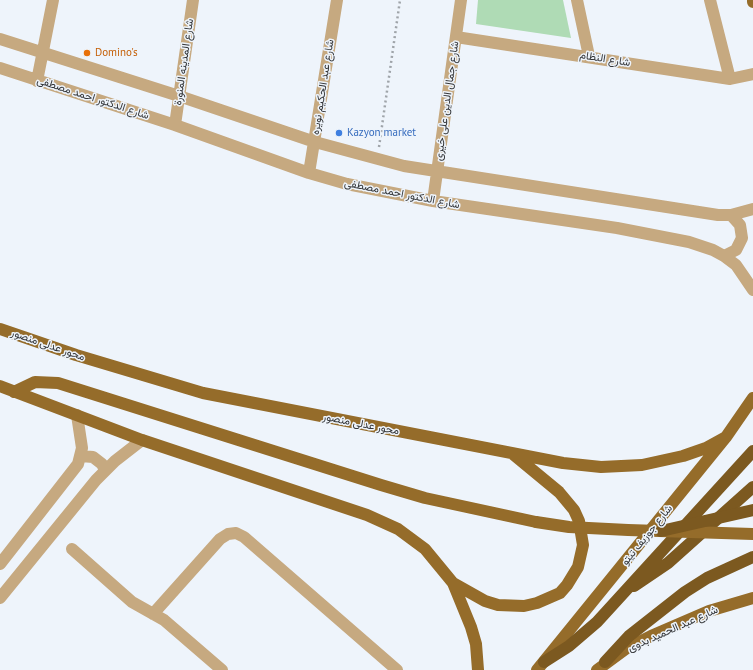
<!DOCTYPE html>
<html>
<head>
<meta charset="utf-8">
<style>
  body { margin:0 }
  canvas { display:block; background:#eef4fb }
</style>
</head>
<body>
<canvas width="753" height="670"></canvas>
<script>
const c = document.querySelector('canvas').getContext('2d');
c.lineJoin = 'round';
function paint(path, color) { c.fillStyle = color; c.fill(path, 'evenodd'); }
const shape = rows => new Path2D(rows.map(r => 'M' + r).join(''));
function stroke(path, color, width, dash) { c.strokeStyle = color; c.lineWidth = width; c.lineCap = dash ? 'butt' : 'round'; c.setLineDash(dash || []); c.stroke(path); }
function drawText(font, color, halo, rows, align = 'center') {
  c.font = font + ' "PT Sans",Vazirmatn,sans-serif'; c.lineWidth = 3; c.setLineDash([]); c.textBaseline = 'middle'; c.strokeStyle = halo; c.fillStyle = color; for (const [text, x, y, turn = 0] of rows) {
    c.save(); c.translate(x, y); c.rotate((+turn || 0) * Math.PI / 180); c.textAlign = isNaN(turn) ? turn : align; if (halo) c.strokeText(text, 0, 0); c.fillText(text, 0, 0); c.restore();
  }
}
const green = shape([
  [478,0,563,0,571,38,476,24]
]);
const path = shape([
  [379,147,400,0]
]);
const minor = shape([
  [577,0,589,56],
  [710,0,730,79],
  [456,37,730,79,753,74],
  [0,39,179,96,315,142,404,166,718,215,731,215,753,209],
  [0,68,175,125,309,173,347,184,433,201,617,228,689,242,713,250,724,256,736,265,753,290],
  [37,81,53,0],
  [175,125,193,0],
  [309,173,337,0],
  [433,201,461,0],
  [724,256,736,250,742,238,740,225,731,215],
  [81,456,93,457,102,464,105,470],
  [72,549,132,602,164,620,222,670],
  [0,564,78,464,82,448,77,415],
  [0,598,96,480,115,461,142,440],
  [153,614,220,539,228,534,236,533,244,537,397,670]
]);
const major = shape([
  [753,0,753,2],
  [0,329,76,355,203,393,563,463,601,467,642,465,683,456,706,448,726,437],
  [0,386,142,440,367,515,398,529,425,549,453,583,471,627,476,644,478,670],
  [14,392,35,382,58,383,381,485,425,498,536,522],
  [453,583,485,601,498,605,524,606,537,603,560,593,567,585,578,567,583,545,579,521,574,510,559,492,513,454],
  [537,670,726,437,753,398],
  [597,670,627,648,651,636,709,611,753,598]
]);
const highway = shape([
  [634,586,668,563,753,487],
  [544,662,569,646,597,622,753,451],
  [605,662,629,636,685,592,707,578,753,557]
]);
const majorBridge = shape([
  [536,522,569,527,628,530,753,534]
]);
const highwayBridge = shape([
  [661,531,753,510]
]);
const markers = [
  [87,53,4,"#e8710a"],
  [339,133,4,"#3f7fe0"]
];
const foodNames = [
  ["Domino's",95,53]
];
const streetNames = [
  ["شارع النظام",605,59,9],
  ["شارع المدينه المنورة",184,62,-82],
  ["شارع عبد الحكيم نويره",323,87,-81],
  ["شارع الدكتور احمد مصطفى",93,98,18],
  ["شارع جمال الدين على خيرى",447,101,-82],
  ["شارع الدكتور احمد مصطفى",402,194,11],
  ["محور عدلى منصور",48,345,19],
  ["محور عدلى منصور",361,424,11],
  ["شارع جوزيف تيتو",647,535,-51],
  ["شارع عبد الحميد بدوى",673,629,-24]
];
const shopNames = [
  ["Kazyon market",347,133]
];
paint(green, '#afdbb5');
stroke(path, '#9fa4a9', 2.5, [2, 3]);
stroke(minor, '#c6a980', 12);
stroke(major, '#956c2a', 12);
stroke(highway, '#7c5920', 12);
stroke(majorBridge, '#956c2a', 12);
stroke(highwayBridge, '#7c5920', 12);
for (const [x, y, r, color] of markers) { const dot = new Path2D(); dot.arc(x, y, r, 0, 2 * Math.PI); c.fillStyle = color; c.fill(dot); stroke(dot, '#eef4fb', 1.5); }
drawText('11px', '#c56008', '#eef4fb', foodNames, 'left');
drawText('11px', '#333538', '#eef4fb', streetNames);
drawText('11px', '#366cbe', '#eef4fb', shopNames, 'left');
</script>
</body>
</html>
